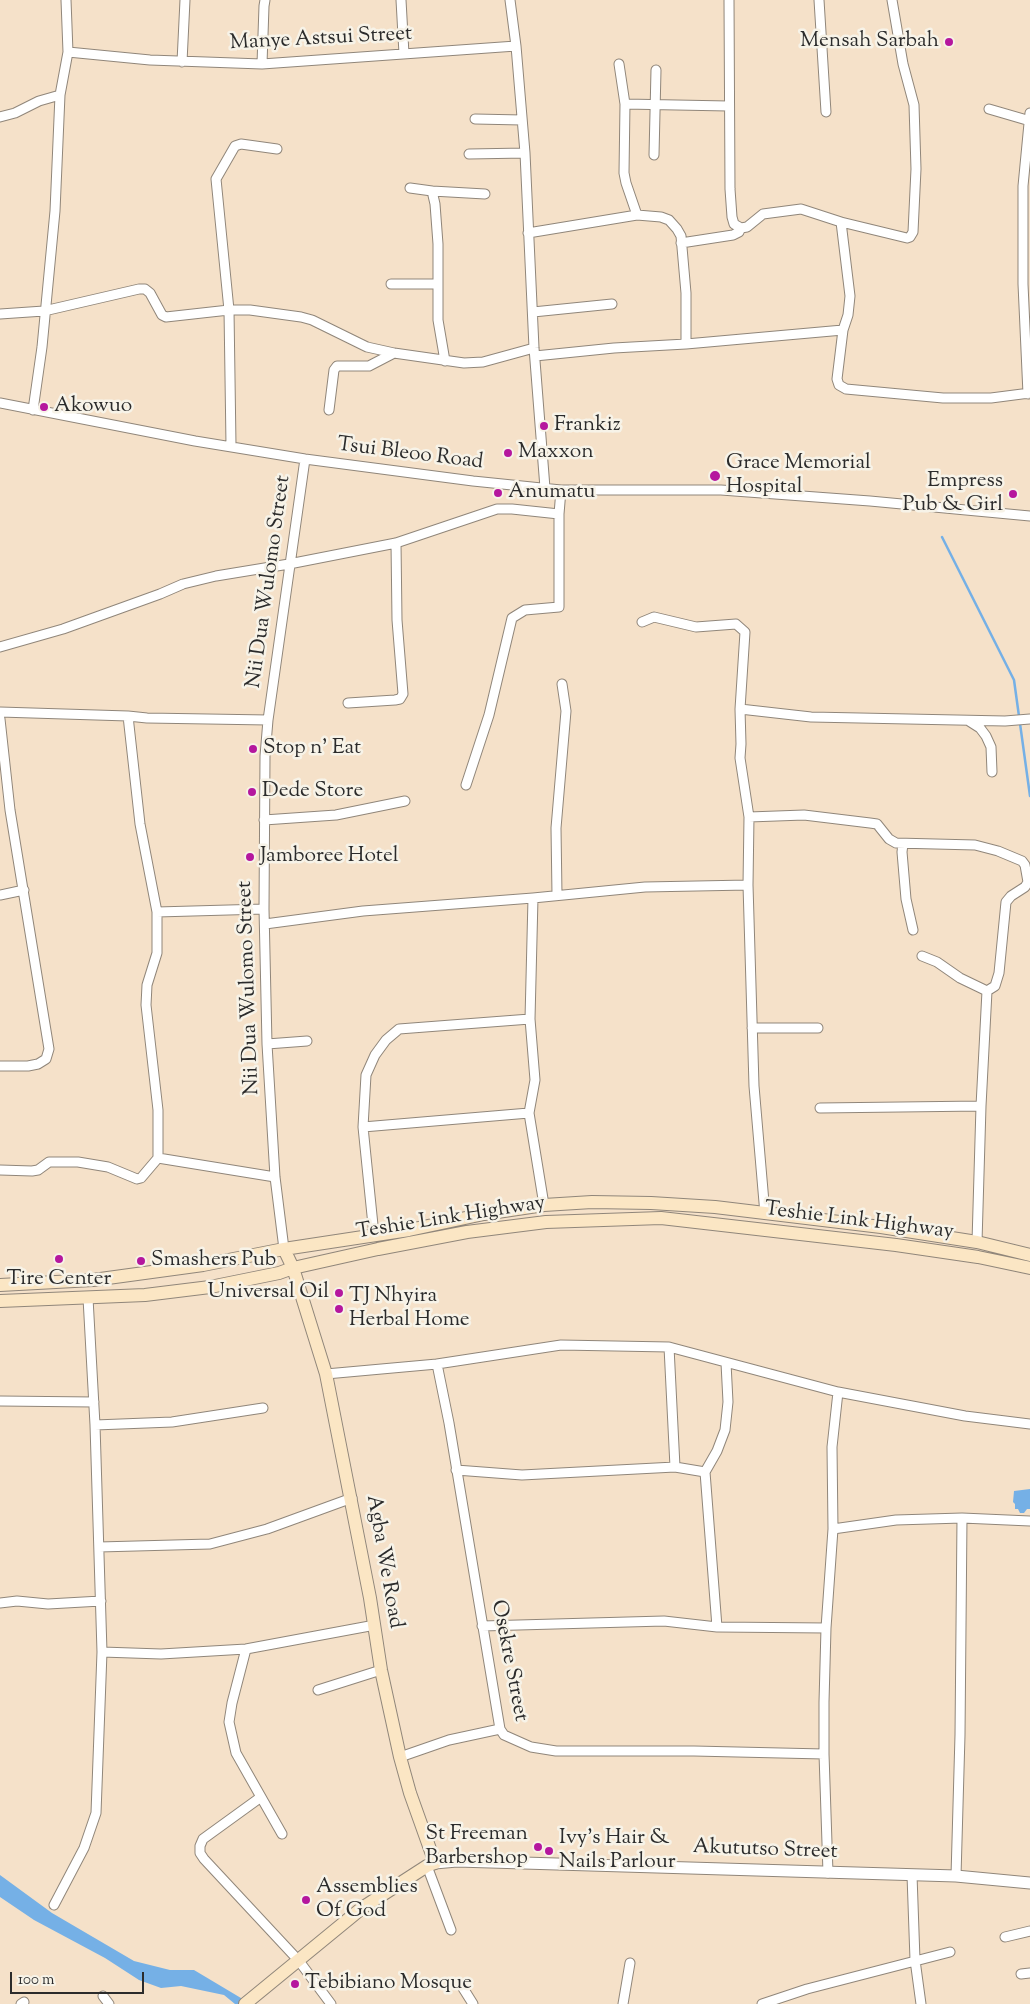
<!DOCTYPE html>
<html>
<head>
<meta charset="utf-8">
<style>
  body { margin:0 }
  #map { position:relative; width:1030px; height:2004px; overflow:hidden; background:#f5e1c9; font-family:"Sorts Mill Goudy",serif }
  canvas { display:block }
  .scale { position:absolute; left:10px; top:1972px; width:134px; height:22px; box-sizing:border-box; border:2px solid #2b2b2b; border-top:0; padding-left:6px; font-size:15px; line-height:18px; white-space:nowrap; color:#2b2b2b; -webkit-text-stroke:4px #f7f3e8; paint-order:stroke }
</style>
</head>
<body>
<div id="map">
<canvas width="1030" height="2004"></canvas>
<div class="scale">100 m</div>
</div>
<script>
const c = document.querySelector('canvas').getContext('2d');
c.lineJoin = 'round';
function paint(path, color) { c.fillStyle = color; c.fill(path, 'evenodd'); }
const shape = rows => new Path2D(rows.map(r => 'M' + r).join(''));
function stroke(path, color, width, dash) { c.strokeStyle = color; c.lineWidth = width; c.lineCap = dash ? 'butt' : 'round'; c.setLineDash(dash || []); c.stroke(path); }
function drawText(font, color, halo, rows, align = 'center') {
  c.font = font + ' "Sorts Mill Goudy",serif'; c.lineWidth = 5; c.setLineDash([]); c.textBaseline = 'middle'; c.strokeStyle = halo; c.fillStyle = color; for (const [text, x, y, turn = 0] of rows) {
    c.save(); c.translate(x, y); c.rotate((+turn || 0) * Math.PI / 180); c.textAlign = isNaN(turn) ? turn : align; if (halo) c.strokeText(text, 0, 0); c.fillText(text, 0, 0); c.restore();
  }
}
const water = shape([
  [1030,1489,1030,1509,1027,1509,1024,1513,1020,1513,1018,1509,1015,1509,1015,1504,1013,1502,1014,1491],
  [0,1875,52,1913,134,1961,170,1970,194,1970,251,2004,235,2004,224,1995,181,1986,161,1988,139,1980,105,1958,34,1920,0,1897]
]);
const stream = shape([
  [942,537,1014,680,1030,796]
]);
const minor = shape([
  [401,0,404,54],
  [510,0,516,46],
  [729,0,730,189,732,217,734,224,741,228,747,227,763,214,801,209,841,222,907,238,910,237,913,232,916,169,914,105,903,64,892,0],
  [819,0,826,112],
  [68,52,150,60,262,64,516,46,525,153,534,348,545,488],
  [182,62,185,0],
  [262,64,264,6,265,0],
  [619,64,625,104,624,173,626,183,637,215,661,217,669,220,677,229,681,236,686,293,686,344],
  [625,104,728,106],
  [989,109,1030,121],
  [0,117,15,113,39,101,60,95],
  [475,119,522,120],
  [469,154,525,153],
  [654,155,656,70],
  [410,188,432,191,435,204,438,244,438,320,445,361],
  [432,191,485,194],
  [841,222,850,296,848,315,843,330,837,379,839,385,846,389,943,398,991,398,1030,393],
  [528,233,637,215],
  [681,243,733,235,739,232,741,228],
  [391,284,438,284],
  [533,312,612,304],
  [0,314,44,311,139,289,145,289,150,293,162,315,166,317,229,310,250,310,301,317,312,320,367,347,394,353,464,363,483,362,534,348],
  [535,356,614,348,686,344,843,330],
  [1028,394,1023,284,1023,186,1030,113],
  [0,403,195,441,305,459,473,481,561,490,721,490,870,501,1030,516],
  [33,410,42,347,55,211,60,95,68,52,66,0],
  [329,410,334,370,337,366,369,366,394,353],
  [231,445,229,310,216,179,235,146,241,144,277,149],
  [642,622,654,617,696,627,736,624,745,632,740,709,741,744,740,758,749,817,748,885,754,1086,765,1214],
  [0,647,63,629,160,594,183,584,216,576,289,564,396,543,497,509,512,509,559,514],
  [348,703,395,700,400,699,403,694,397,620,396,543],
  [740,709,811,717,1005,721,1030,719],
  [0,712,128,716,147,718,268,720],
  [128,716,140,824,157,912],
  [0,719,10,810,49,1049,46,1059,38,1064,28,1066,0,1066],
  [969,721,980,728,986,736,991,747,992,772],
  [466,785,489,715,512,618,525,610,559,607,559,514,561,490],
  [749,817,804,815,870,823,877,824,889,839,896,843,975,845,998,851,1022,861,1025,865,1028,882,1025,887,1011,896,1006,902,999,973,995,986,987,991,981,1106,977,1242],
  [264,820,336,815,405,801],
  [903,844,902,852,906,899,913,930],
  [0,895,24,890],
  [557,895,556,828,566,711,562,684],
  [265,924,363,911,533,898,645,887,748,885],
  [922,956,937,962,960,978,987,991],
  [530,1019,535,1080,529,1113,544,1205],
  [752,1028,818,1028],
  [267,1044,307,1041],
  [820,1108,981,1106],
  [363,1127,529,1113],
  [158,1158,158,1110,146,1005,147,985,157,953,157,912,264,909],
  [0,1170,32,1171,38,1170,49,1162,78,1162,108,1167,137,1179,141,1178,158,1158,275,1177],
  [374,1235,363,1127,366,1075,375,1055,386,1040,399,1029,530,1019,533,898],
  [284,1249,275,1177,267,1044,264,909,265,756,268,720,305,459],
  [669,1347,675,1467],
  [437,1364,449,1423,500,1729,504,1735,531,1747,556,1751,694,1751,824,1754],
  [326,1374,437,1364,561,1345,669,1347,838,1392,832,1447,833,1529,826,1628,824,1702,824,1754,828,1873],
  [838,1392,965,1416,1030,1424],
  [0,1401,94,1402],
  [95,1425,172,1422,263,1408],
  [456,1470,522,1475,675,1467,705,1472,717,1627],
  [705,1472,717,1451,725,1430,728,1402,726,1363],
  [833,1529,896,1520,962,1518,1030,1521],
  [99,1547,210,1544,267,1529,352,1498],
  [0,1603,17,1601,48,1604,101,1601],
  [482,1626,664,1621,717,1627,826,1628],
  [246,1649,232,1703,229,1722,236,1753,282,1834],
  [102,1652,161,1654,246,1649,375,1625],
  [318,1690,381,1670],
  [400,1757,449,1740,500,1729],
  [261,1797,203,1839,200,1846,200,1853,204,1859,299,1961,331,2004],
  [427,1866,451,1930],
  [912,1875,915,1960,921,2004],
  [956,1876,960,1735,962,1518],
  [54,1905,84,1848,96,1813,102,1652,95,1425,88,1298],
  [1005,1937,1030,1931],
  [1021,1974,1030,1973],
  [463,1988,473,2004],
  [103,1996,109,2004],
  [21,2004,24,2002],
  [623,2004,630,1963],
  [762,2004,807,1989,950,1952]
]);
const tertiary = shape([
  [435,1863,457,1861,956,1876,1030,1883]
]);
const secondary = shape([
  [0,1285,93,1280,203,1265,284,1249,409,1230,484,1214,544,1205,592,1202,651,1203,715,1207,881,1227,977,1242,1030,1255],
  [0,1301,145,1295,210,1287,279,1273,293,1268,378,1249,467,1232,546,1222,661,1218,896,1245,978,1257,1030,1268],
  [245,2004,362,1908,427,1866,435,1863,410,1793,400,1757,381,1670,370,1598,326,1374,293,1268,284,1249]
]);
const markers = [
  [949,42,5,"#b5179e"],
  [44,407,5,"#b5179e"],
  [544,426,5,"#b5179e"],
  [508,453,5,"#b5179e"],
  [715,476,6,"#b5179e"],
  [498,493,5,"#b5179e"],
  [1013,494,5,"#b5179e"],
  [253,749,5,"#b5179e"],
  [252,792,5,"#b5179e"],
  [250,857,5,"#b5179e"],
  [59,1259,5,"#b5179e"],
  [141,1261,5,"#b5179e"],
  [339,1293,5,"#b5179e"],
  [339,1309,5,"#b5179e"],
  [538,1847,5,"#b5179e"],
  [549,1851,5,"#b5179e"],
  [306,1900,5,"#b5179e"],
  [295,1984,5,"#b5179e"]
];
const streetNames = [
  ["Manye Astsui Street",321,40,-3],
  ["Tsui Bleoo Road",410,455,7],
  ["Nii Dua Wulomo Street",270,582,-82],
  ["Nii Dua Wulomo Street",250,988,-92],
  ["Teshie Link Highway",451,1219,-9],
  ["Teshie Link Highway",859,1222,7],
  ["Agba We Road",383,1562,80],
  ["Osekre Street",508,1661,79],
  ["Akututso Street",765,1851,2]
];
const poiNames = [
  ["Mensah Sarbah",939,42,"right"],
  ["Akowuo",54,407],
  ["Frankiz",554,426],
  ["Maxxon",518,453],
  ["Grace Memorial",726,464],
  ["Hospital",726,488],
  ["Empress",1003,482,"right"],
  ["Pub & Girl",1003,506,"right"],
  ["Anumatu",508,493],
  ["Stop n' Eat",263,749],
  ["Dede Store",262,792],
  ["Jamboree Hotel",260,857],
  ["Smashers Pub",151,1261],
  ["Tire Center",59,1280,"center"],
  ["Universal Oil",329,1293,"right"],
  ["TJ Nhyira",349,1297],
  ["Herbal Home",349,1321],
  ["St Freeman",528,1835,"right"],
  ["Barbershop",528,1859,"right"],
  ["Ivy's Hair &",559,1839],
  ["Nails Parlour",559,1863],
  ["Assemblies",316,1888],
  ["Of God",316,1912],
  ["Tebibiano Mosque",305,1984]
];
paint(water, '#75b0e6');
stroke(stream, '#75b0e6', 2.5);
stroke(minor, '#90867a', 11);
stroke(tertiary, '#90867a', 13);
stroke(secondary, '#90867a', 14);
stroke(minor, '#fff', 9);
stroke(tertiary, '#fff', 11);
stroke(secondary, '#fbe6c4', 12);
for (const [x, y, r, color] of markers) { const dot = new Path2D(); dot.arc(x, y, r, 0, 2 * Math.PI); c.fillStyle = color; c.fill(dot); stroke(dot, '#f7f3e8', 2); }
drawText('21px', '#2b2b2b', '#f7f3e8', streetNames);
drawText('21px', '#2b2b2b', '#f7f3e8', poiNames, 'left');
</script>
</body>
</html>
